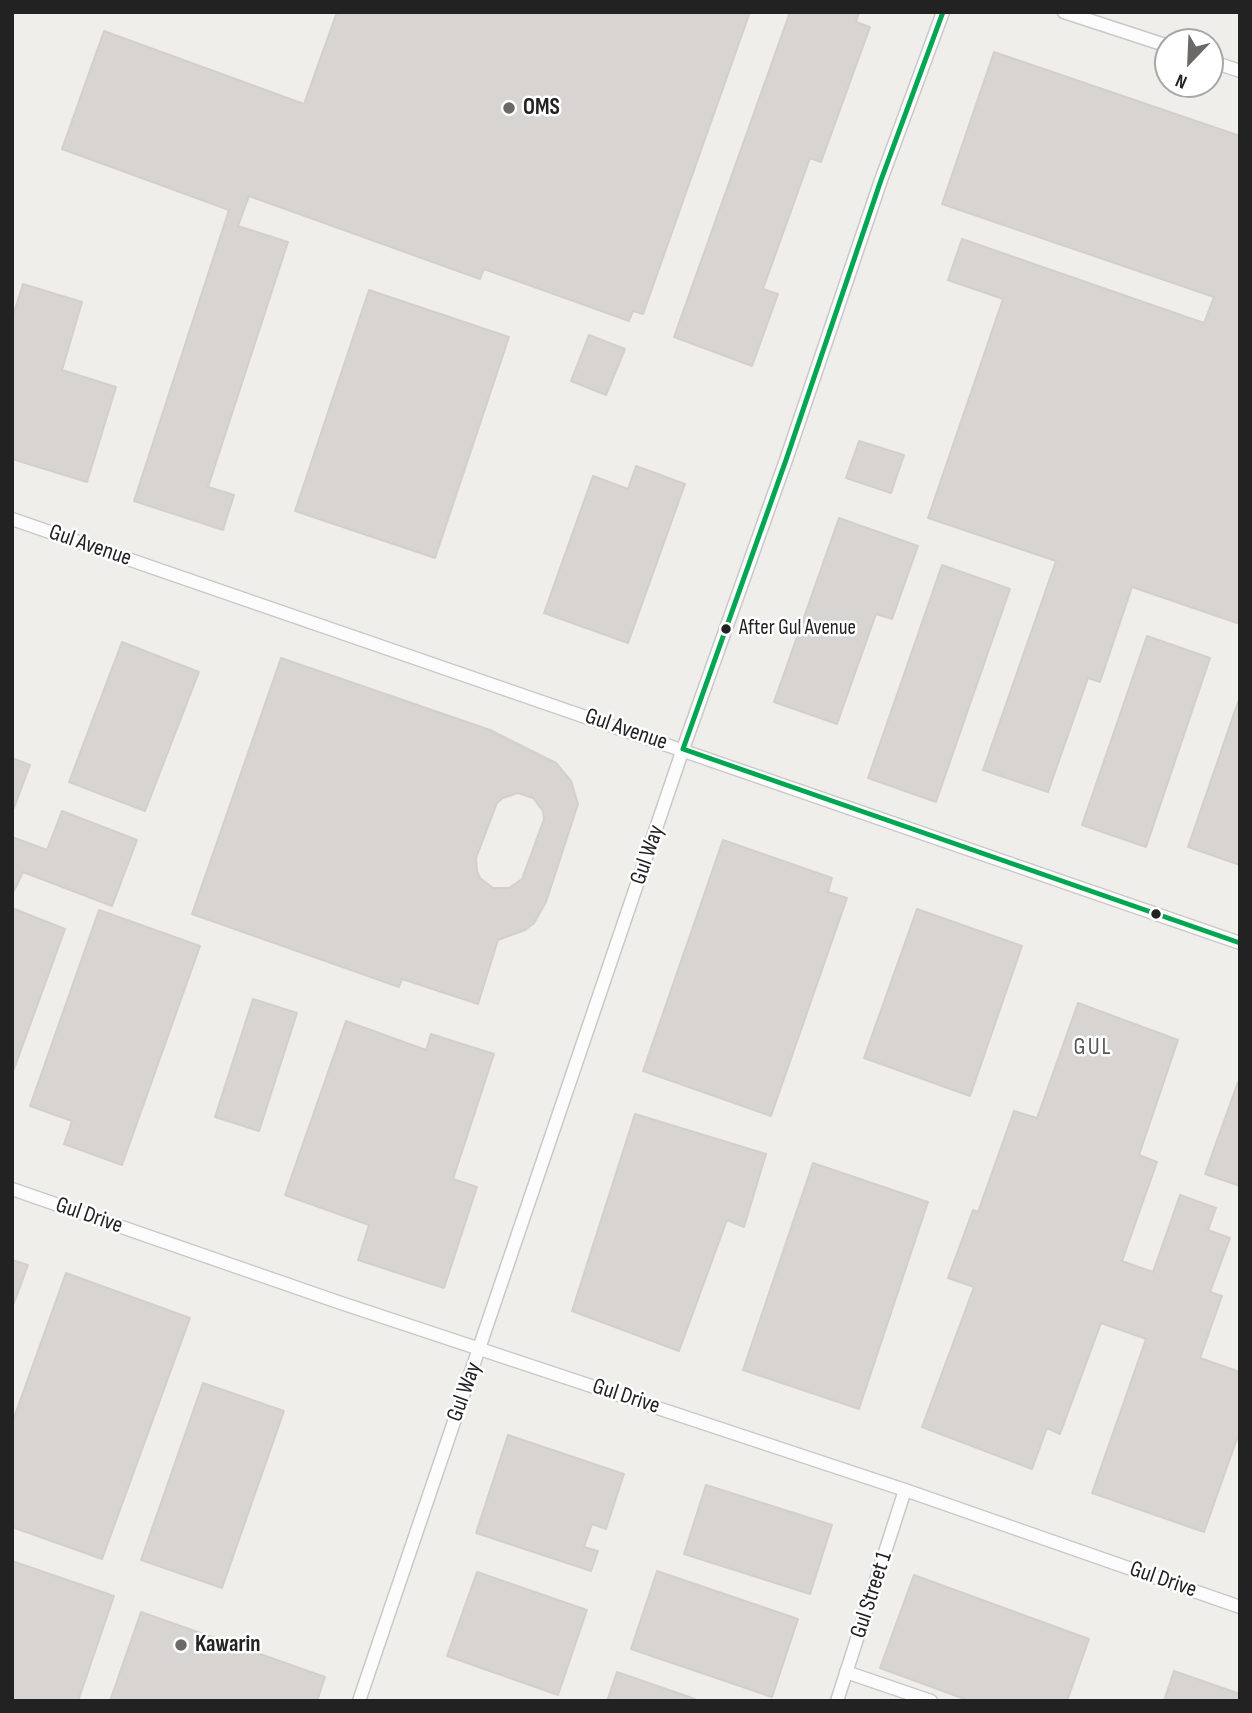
<!DOCTYPE html>
<html>
<head>
<meta charset="utf-8">
<style>
  body { margin:0 }
  #map { position:relative; width:1252px; height:1713px; overflow:hidden; background:#f0eeeb; font-family:"Sofia Sans Condensed",sans-serif }
  canvas { display:block }
  .frame { position:absolute; inset:0; border:14px solid #222; pointer-events:none }
  .north { position:absolute; left:1154px; top:28px; width:70px; height:70px; box-sizing:border-box; background:#fff; border:2px solid #a7a7a7; border-radius:50%; rotate:203deg; font-size:19px; font-weight:700; line-height:28px; text-align:center; color:#222 }
  .north::after { content:''; display:block; margin:auto; width:24px; height:32px; background:#6a6968; clip-path:polygon(50% 0,100% 100%,50% 72%,0 100%) }
</style>
</head>
<body>
<div id="map">
<canvas width="1252" height="1713"></canvas>
<div class="frame"></div>
<div class="north">N</div>
</div>
<script>
const c = document.querySelector('canvas').getContext('2d');
c.lineJoin = 'round';
function paint(path, color) { c.fillStyle = color; c.fill(path, 'evenodd'); }
const shape = rows => new Path2D(rows.map(r => 'M' + r).join(''));
function stroke(path, color, width, dash) { c.strokeStyle = color; c.lineWidth = width; c.lineCap = dash ? 'butt' : 'round'; c.setLineDash(dash || []); c.stroke(path); }
function drawText(font, color, halo, rows, align = 'center') {
  c.font = font + ' "Sofia Sans Condensed",sans-serif'; c.lineWidth = 5; c.setLineDash([]); c.textBaseline = 'middle'; c.strokeStyle = halo; c.fillStyle = color; for (const [text, x, y, turn = 0] of rows) {
    c.save(); c.translate(x, y); c.rotate((+turn || 0) * Math.PI / 180); c.textAlign = isNaN(turn) ? turn : align; if (halo) c.strokeText(text, 0, 0); c.fillText(text, 0, 0); c.restore();
  }
}
const building = shape([
  [337,12,750,12,643,314,633,311,629,321,484,269,480,279,249,196,238,226,288,242,208,487,234,495,223,530,134,501,229,210,62,149,104,31,304,104,337,12],
  [790,12,859,12,856,22,870,27,821,162,810,158,763,289,778,294,752,366,674,337,790,12],
  [994,52,1240,136,1240,624,1132,587,1100,682,1088,678,1048,792,983,770,1056,561,928,518,1003,299,948,280,962,239,1204,323,1214,297,942,204,994,52],
  [23,284,82,302,62,370,116,387,87,482,12,459,12,319,23,284],
  [369,290,509,337,435,558,295,511,369,290],
  [589,335,625,349,606,395,571,381,589,335],
  [859,441,904,455,891,493,846,478,859,441],
  [636,466,685,484,628,643,544,613,593,476,628,489,636,466],
  [839,518,918,546,892,619,876,614,837,724,774,702,839,518],
  [942,565,1010,589,936,802,868,778,942,565],
  [1147,636,1210,658,1146,847,1082,825,1147,636],
  [122,642,199,672,145,811,69,782,122,642],
  [281,658,490,730,556,763,571,781,578,804,546,902,534,923,525,930,498,940,478,1004,402,979,399,987,192,914,281,658],
  [518,793,533,798,543,811,544,819,522,879,509,888,493,888,480,878,477,871,476,858,497,803,503,798,518,793],
  [1238,702,1240,702,1240,865,1188,847,1238,702],
  [12,758,30,765,14,808,12,807,12,758],
  [62,811,137,840,112,906,23,872,12,895,12,837,47,850,62,811],
  [723,840,832,878,828,892,847,898,771,1116,643,1071,723,840],
  [12,908,65,929,14,1069,12,1069,12,908],
  [917,909,1022,946,970,1096,864,1058,917,909],
  [99,910,200,946,122,1165,64,1144,72,1121,30,1106,99,910],
  [253,999,297,1013,259,1131,215,1117,253,999],
  [1078,1003,1178,1040,1139,1155,1157,1162,1122,1261,1153,1272,1180,1195,1216,1208,1208,1230,1230,1238,1210,1292,1222,1296,1200,1358,1240,1372,1240,1430,1204,1532,1092,1493,1146,1339,1101,1323,1060,1434,1047,1428,1032,1469,922,1427,974,1287,948,1278,973,1210,978,1212,1014,1111,1037,1118,1078,1003],
  [346,1021,426,1050,431,1034,494,1054,453,1179,477,1187,444,1288,358,1260,369,1225,285,1195,346,1021],
  [1238,1082,1240,1082,1240,1186,1205,1174,1238,1082],
  [635,1114,766,1154,744,1227,727,1220,679,1351,572,1311,635,1114],
  [813,1163,928,1202,859,1409,743,1370,813,1163],
  [12,1260,28,1265,14,1303,12,1303,12,1260],
  [66,1273,190,1318,102,1559,12,1527,12,1423,66,1273],
  [203,1383,284,1411,222,1588,141,1560,203,1383],
  [508,1435,624,1474,606,1529,592,1524,584,1547,598,1551,591,1571,476,1533,508,1435],
  [706,1485,832,1525,810,1594,684,1554,706,1485],
  [12,1561,114,1596,78,1701,12,1701,12,1561],
  [657,1571,798,1619,772,1697,631,1649,657,1571],
  [477,1572,587,1610,558,1695,447,1656,477,1572],
  [914,1575,1089,1639,1067,1701,970,1701,880,1668,914,1575],
  [141,1612,325,1677,317,1701,110,1701,141,1612],
  [1174,1671,1240,1694,1240,1701,1164,1701,1174,1671],
  [617,1672,695,1699,694,1701,607,1701,617,1672]
]);
const street = shape([
  [1064,12,1168,46],
  [1210,61,1240,71],
  [12,519,1240,943],
  [12,1189,338,1302,905,1490,1240,1607],
  [846,1672,931,1701],
  [359,1701,683,749,786,460,881,180,943,12],
  [837,1701,905,1490]
]);
const bus1 = shape([
  [943,12,881,180,786,460,683,749,1240,943]
]);
const markers = [
  [509,108,7,"#6a6968"],
  [726,629,6,"#222"],
  [1156,914,6,"#222"],
  [181,1645,7,"#6a6968"]
];
const busNames = [
  ["After Gul Avenue",739,629]
];
const poiNames = [
  ["OMS",523,108],
  ["Kawarin",195,1645]
];
const streetNames = [
  ["Gul Avenue",90,546,19],
  ["Gul Avenue",626,730,19],
  ["Gul Way",648,855,-71],
  ["Gul Drive",89,1216,19],
  ["Gul Way",465,1392,-70],
  ["Gul Drive",626,1397,18],
  ["Gul Drive",1163,1580,19],
  ["Gul Street 1",872,1595,-72]
];
const neighbourhoodNames = [
  ["GUL",1093,1048]
];
paint(building, '#d7d4d2');
stroke(building, '#d3d0cc', 2);
stroke(street, '#c9c8c7', 15);
stroke(street, '#fdfcfc', 12);
stroke(bus1, '#00a651', 5);
for (const [x, y, r, color] of markers) { const dot = new Path2D(); dot.arc(x, y, r, 0, 2 * Math.PI); c.fillStyle = color; c.fill(dot); stroke(dot, '#fff', 2.5); }
drawText('21px', '#222', '#fff', busNames, 'left');
drawText('bold 23px', '#222', '#fff', poiNames, 'left');
drawText('23px', '#222', '#fff', streetNames);
c.letterSpacing = '2px';
drawText('24px', '#555', '#fff', neighbourhoodNames);
c.letterSpacing = '0px';
</script>
</body>
</html>
